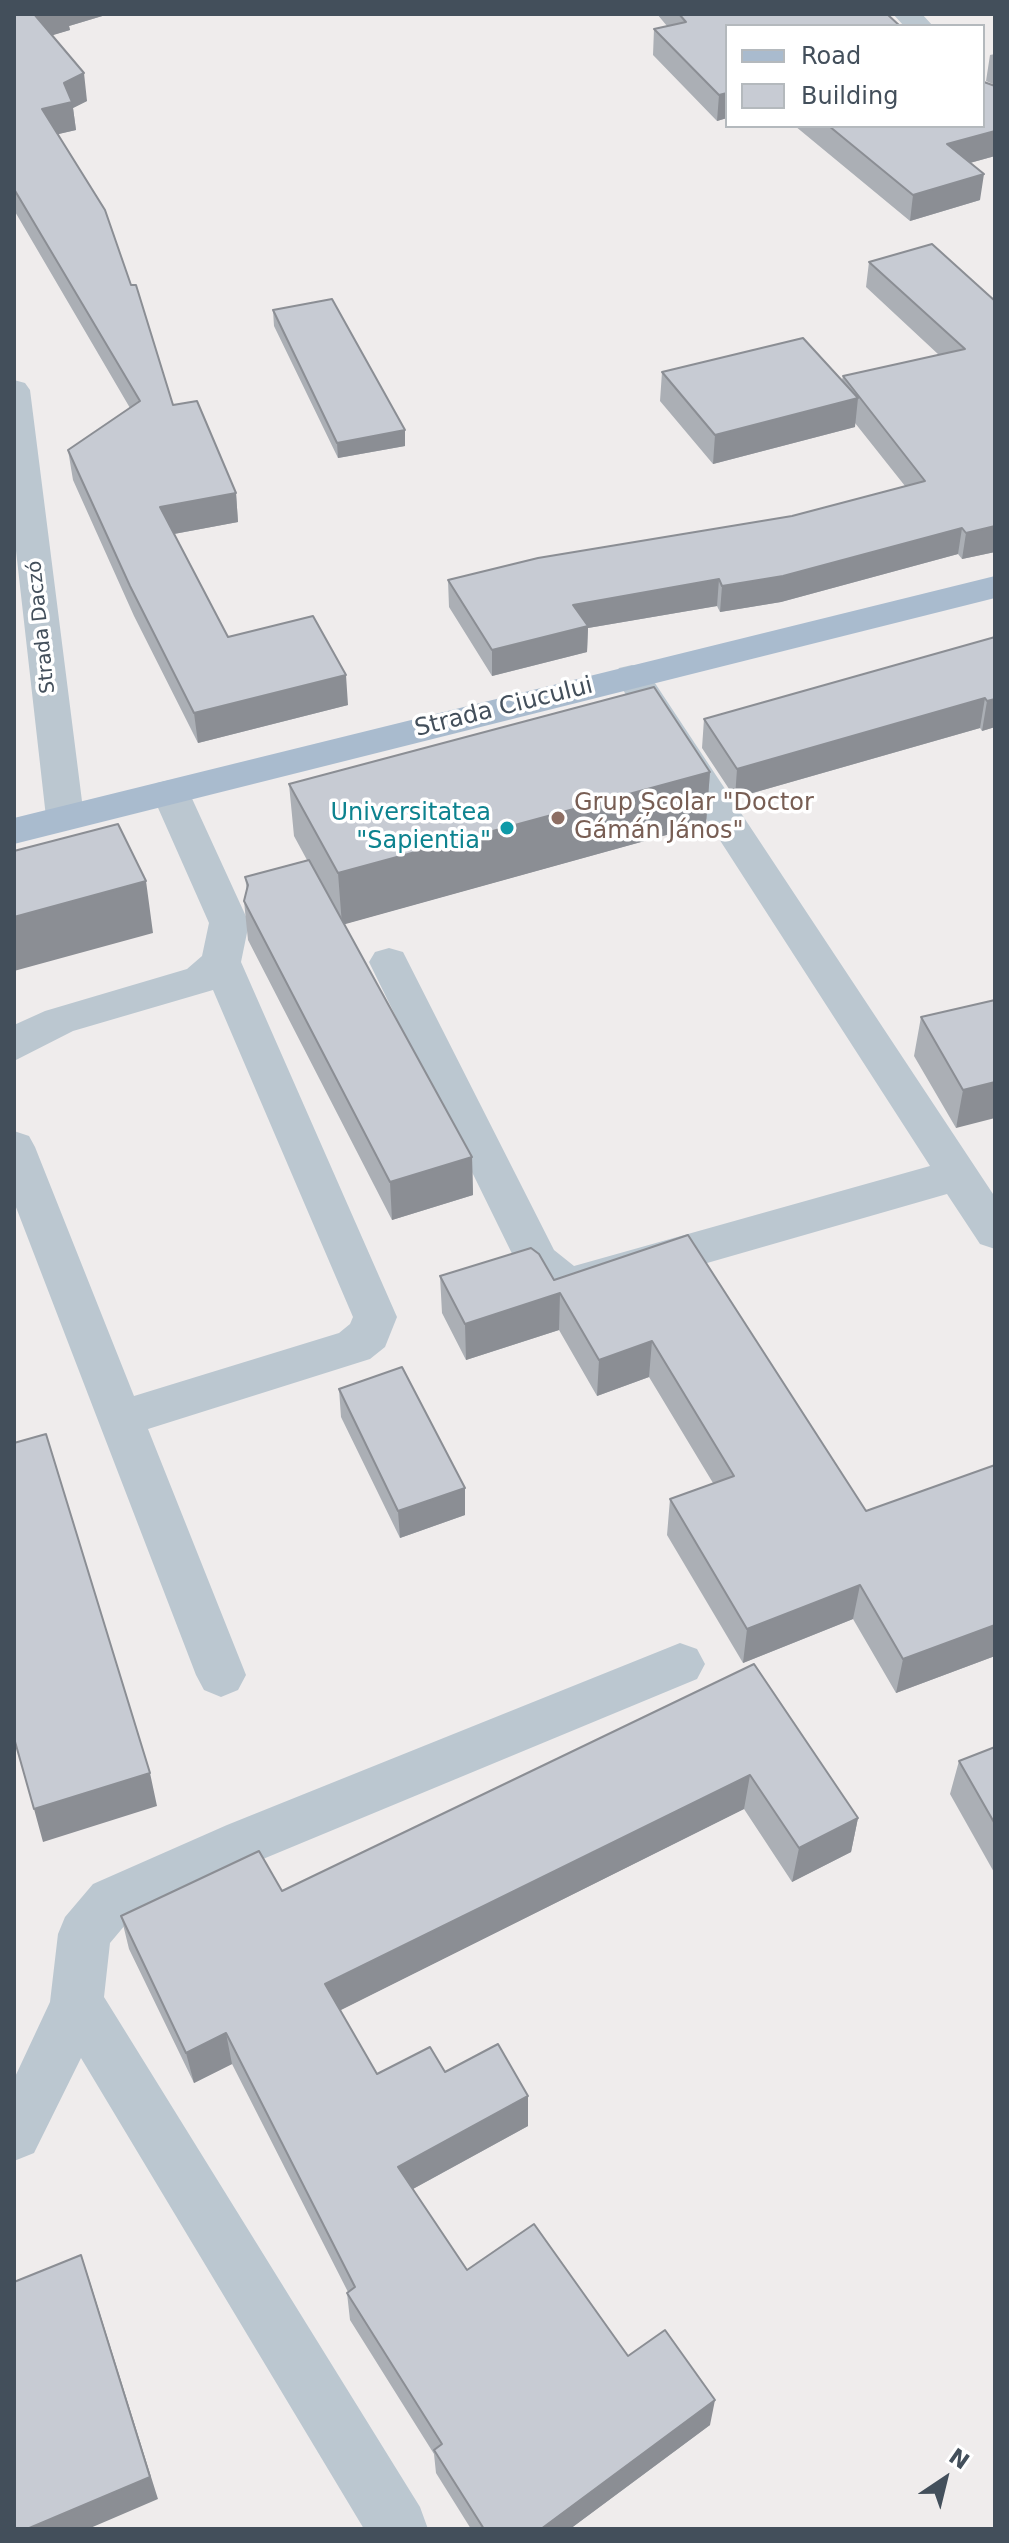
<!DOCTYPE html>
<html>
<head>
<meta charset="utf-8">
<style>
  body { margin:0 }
  #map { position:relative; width:1009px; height:2543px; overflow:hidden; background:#efecec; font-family:"DejaVu Sans",sans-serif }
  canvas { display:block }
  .frame { position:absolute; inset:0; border:16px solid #434f5b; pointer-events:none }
  .legend { position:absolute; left:725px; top:24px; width:260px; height:104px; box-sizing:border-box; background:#fff; border:2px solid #b4b9bd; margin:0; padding:10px 14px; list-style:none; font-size:24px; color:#434f5b }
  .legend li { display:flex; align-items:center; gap:16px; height:40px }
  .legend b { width:40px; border:2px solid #b4b9bd }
  .north { position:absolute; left:905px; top:2439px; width:80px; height:80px; -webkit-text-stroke:6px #fff; paint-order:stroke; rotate:35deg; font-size:22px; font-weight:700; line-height:32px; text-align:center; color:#434f5b }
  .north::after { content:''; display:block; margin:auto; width:28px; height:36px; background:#434f5b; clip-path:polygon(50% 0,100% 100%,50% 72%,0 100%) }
</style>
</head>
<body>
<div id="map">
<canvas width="1009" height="2543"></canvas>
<div class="frame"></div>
<ul class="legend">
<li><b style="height:10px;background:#a9bbce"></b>Road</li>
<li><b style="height:22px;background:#c7cbd3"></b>Building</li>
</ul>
<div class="north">N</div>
</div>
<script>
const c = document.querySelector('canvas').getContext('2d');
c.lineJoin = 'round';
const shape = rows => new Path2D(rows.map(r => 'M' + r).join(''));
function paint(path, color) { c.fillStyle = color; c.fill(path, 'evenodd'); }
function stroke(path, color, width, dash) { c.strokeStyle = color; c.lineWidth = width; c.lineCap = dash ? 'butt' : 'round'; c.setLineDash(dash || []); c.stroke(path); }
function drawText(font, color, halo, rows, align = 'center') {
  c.font = font + ' "DejaVu Sans",sans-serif'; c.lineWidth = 7; c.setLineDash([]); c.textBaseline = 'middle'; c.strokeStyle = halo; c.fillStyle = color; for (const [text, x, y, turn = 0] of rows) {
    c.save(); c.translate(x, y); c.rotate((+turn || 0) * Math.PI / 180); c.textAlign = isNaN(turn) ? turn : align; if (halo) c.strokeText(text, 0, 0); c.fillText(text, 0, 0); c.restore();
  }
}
const minor = shape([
  [893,14,922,14,933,26,904,26,893,14],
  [14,380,25,383,30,390,84,817,78,826,65,830,52,826,46,817,14,533,14,380],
  [632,665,645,668,995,1197,995,1249,980,1244,947,1194,575,1301,542,1290,522,1274,369,962,375,952,389,948,403,952,554,1250,574,1266,930,1166,614,676,619,668,632,665],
  [170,780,183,783,189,792,249,923,241,962,397,1317,385,1347,370,1359,148,1429,246,1675,238,1690,221,1697,204,1690,196,1675,14,1202,14,1131,29,1136,35,1147,134,1396,339,1333,350,1324,353,1317,213,990,73,1031,14,1061,14,1025,45,1011,187,969,202,956,209,923,151,792,157,783,170,780],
  [680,1643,697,1649,705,1664,697,1679,263,1859,131,1918,110,1943,104,1997,420,2507,428,2529,364,2529,81,2058,34,2153,14,2161,14,2079,50,2002,58,1934,65,1917,93,1884,227,1825,680,1643]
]);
const major = shape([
  [995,576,995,598,14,844,14,818,995,576]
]);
const wall = shape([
  [14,14,109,14,69,26,70,30,52,35,87,101,73,108,76,130,58,134,173,405,236,493,238,522,174,534,228,637,348,705,198,743,134,616,73,480,68,450,130,408,14,210],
  [657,14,887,14,727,26,727,118,717,121,653,55,654,29,667,26],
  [995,54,995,85,986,81,990,55],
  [984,82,995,86,995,156,970,163,980,200,910,221,795,126,983,126],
  [869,262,995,301,995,552,962,559,958,554,781,602,720,612,717,606,588,628,587,652,492,676,449,607,448,580,792,516,905,486,855,423,855,427,713,464,660,401,662,372,842,380,843,376,939,355,866,287],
  [273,310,405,430,405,446,338,458,274,326],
  [995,637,995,727,982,731,980,728,735,798,702,748,704,719],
  [710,772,706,824,344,924,472,1157,473,1195,392,1220,248,940,244,901,247,891,245,877,307,860,294,836,289,784],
  [995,1000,956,1128,914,1056,921,1017],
  [688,1235,866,1511,995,1465,995,1656,896,1693,853,1619,743,1663,667,1535,670,1499,713,1483,649,1377,597,1396,559,1330,466,1360,442,1313,440,1276,554,1280],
  [339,1389,465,1488,465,1515,400,1538,341,1417],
  [754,1664,858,1818,851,1852,792,1882,744,1809,340,2010,377,2074,445,2072,528,2096,528,2126,413,2189,467,2270,628,2356,710,2425,570,2529,471,2529,436,2473,434,2454,350,2320,347,2293,348,2292,232,2064,194,2083,129,1949,121,1916,282,1891],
  [995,1747,995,1874,950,1794,959,1761]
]);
const shadedWall = shape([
  [33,14,109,14,69,26,70,30,37,40],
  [84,73,87,101,73,108,76,130,46,137,42,109,64,83],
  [727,93,727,118,717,121,719,95],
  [995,131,995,156,944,170,947,144],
  [984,174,980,200,910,221,913,195],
  [858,398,855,427,713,464,715,435],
  [405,430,405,446,338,458,337,443],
  [236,493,238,522,163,536,160,507],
  [995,526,995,552,962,559,966,533],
  [962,528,958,554,781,602,720,612,722,586],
  [719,579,717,606,588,628,587,652,492,676,492,650,573,605],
  [346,675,348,705,198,743,194,713],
  [985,698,980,728,735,798,737,769],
  [995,699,995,727,982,731,987,701],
  [710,772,706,824,342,925,338,873],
  [146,881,153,933,14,971,14,917],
  [995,1082,995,1118,956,1128,963,1090],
  [472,1157,473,1195,392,1220,390,1182],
  [560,1293,559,1330,466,1360,465,1324],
  [652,1341,649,1377,597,1396,599,1360],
  [465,1488,465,1515,400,1538,398,1511],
  [860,1585,853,1619,743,1663,747,1629],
  [995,1625,995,1656,896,1693,903,1659],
  [150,1773,157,1806,43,1842,34,1809],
  [750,1775,744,1809,329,2016,325,1984],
  [858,1818,851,1852,792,1882,799,1848],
  [226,2033,232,2064,194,2083,186,2053],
  [528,2096,528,2126,400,2196,398,2167],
  [81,2255,90,2282,158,2499,88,2529,27,2529],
  [715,2400,710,2425,570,2529,541,2529]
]);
const building = shape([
  [14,14,34,14,84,73,64,83,72,102,42,109,105,210,131,285,136,285,173,405,197,401,236,493,160,507,228,637,313,616,346,675,194,713,130,586,68,450,140,401,14,189,14,14],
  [679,14,887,14,900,26,727,26,727,93,719,95,654,29,686,22,679,14],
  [983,57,984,82,995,86,995,131,947,144,984,174,913,195,829,126,983,126,983,57],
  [932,244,995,301,995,526,966,533,962,528,783,576,722,586,719,579,573,605,588,626,492,650,448,580,538,558,792,516,925,481,843,376,965,349,869,262,932,244],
  [332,299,405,430,337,443,273,310,332,299],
  [803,338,858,398,715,435,662,372,803,338],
  [995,637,995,699,987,701,985,698,737,769,704,719,995,637],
  [654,687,710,772,338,873,289,784,654,687],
  [118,824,146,881,14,917,14,851,118,824],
  [309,860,472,1157,390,1182,244,901,248,885,245,877,309,860],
  [995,1000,995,1082,963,1090,921,1017,995,1000],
  [688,1235,866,1511,995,1465,995,1625,903,1659,860,1585,747,1629,670,1499,734,1476,652,1341,599,1360,560,1293,465,1324,440,1276,531,1248,539,1254,554,1280,688,1235],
  [402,1367,465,1488,398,1511,339,1389,402,1367],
  [46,1434,150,1773,34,1809,14,1738,14,1443,46,1434],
  [754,1664,858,1818,799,1848,750,1775,325,1984,377,2074,430,2047,445,2072,498,2044,528,2096,398,2167,467,2270,534,2224,628,2356,665,2330,715,2400,541,2529,484,2529,434,2450,442,2444,347,2293,355,2287,226,2033,186,2053,121,1916,259,1851,282,1891,754,1664],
  [995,1747,995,1824,959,1761,995,1747],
  [81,2255,150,2477,27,2529,14,2529,14,2282,81,2255]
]);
const markers = [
  [558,818,8,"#8d6e63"],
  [507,828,8,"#0f9aa8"]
];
const farStreetnames = [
  ["Strada Daczó",42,627,-96]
];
const streetNames = [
  ["Strada Ciucului",504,708,-14]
];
const educationNames = [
  ["Grup Școlar \"Doctor",574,804],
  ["Gámán János\"",574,832]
];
const cultureNames = [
  ["Universitatea",491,814],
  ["\"Sapientia\"",491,842]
];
paint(minor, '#bbc7d0');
paint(major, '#a9bbce');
paint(wall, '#abafb5');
paint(shadedWall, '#8b8e94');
paint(building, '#c7cbd3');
stroke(building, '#8b8e94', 2);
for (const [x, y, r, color] of markers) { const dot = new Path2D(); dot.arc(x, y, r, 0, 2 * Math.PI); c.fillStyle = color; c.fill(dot); stroke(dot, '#fff', 3); }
drawText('20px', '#434f5b', '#fff', farStreetnames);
drawText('24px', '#434f5b', '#fff', streetNames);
drawText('24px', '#785e54', '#fff', educationNames, 'left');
drawText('24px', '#0d838f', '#fff', cultureNames, 'right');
</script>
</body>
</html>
